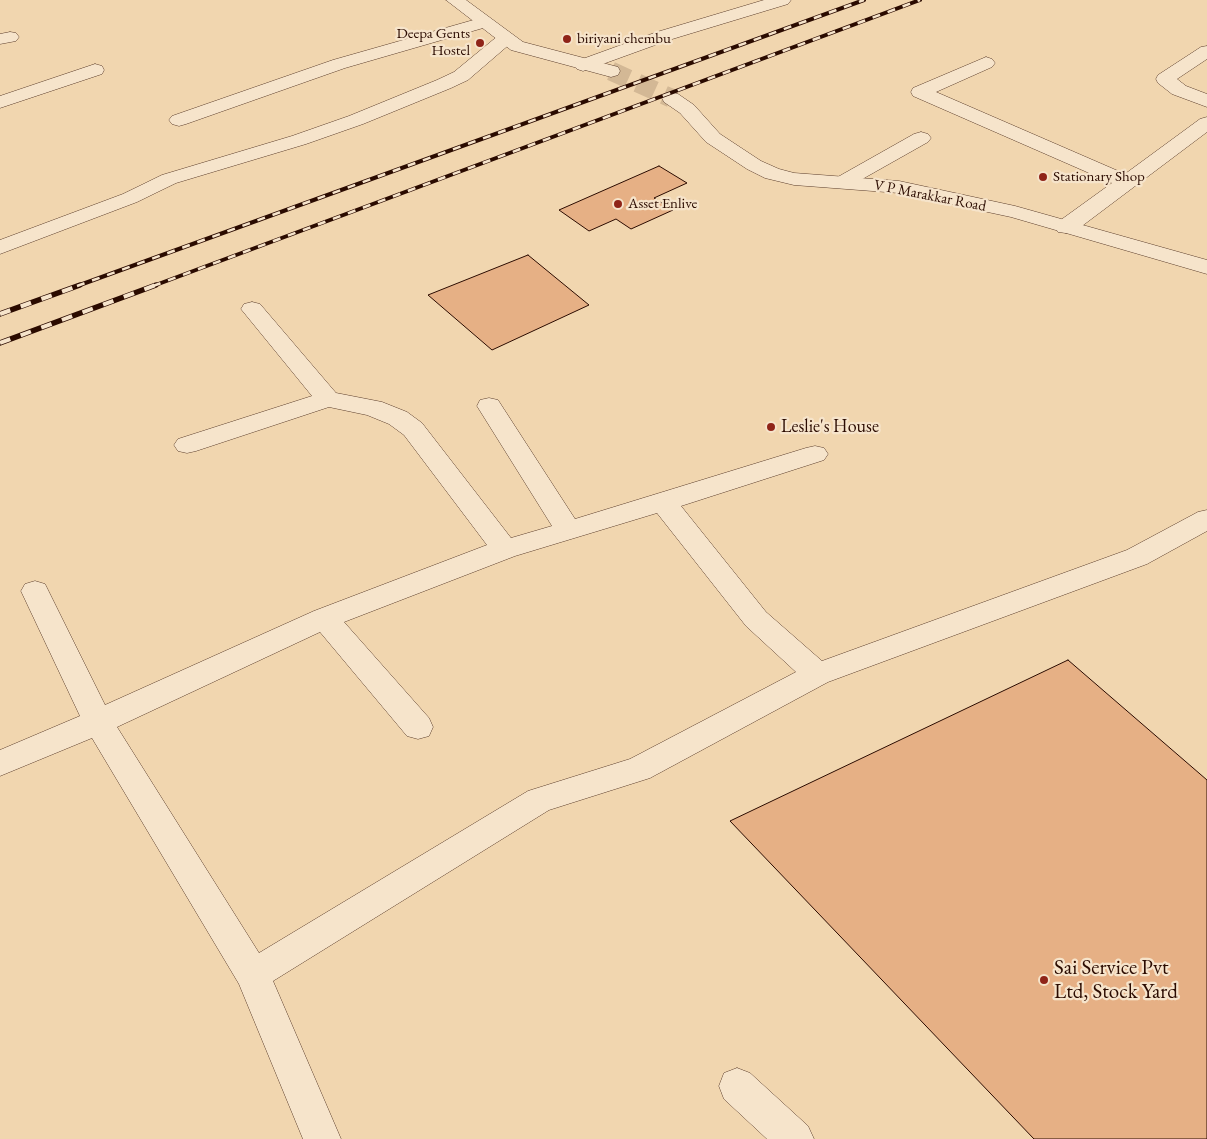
<!DOCTYPE html>
<html>
<head>
<meta charset="utf-8">
<style>
  body { margin:0 }
  canvas { display:block; background:#f1d6af }
</style>
</head>
<body>
<canvas width="1207" height="1139"></canvas>
<script>
const c = document.querySelector('canvas').getContext('2d');
c.lineJoin = 'round';
function paint(path, color) { c.fillStyle = color; c.fill(path, 'evenodd'); }
const shape = rows => new Path2D(rows.map(r => 'M' + r).join(''));
function stroke(path, color, width, dash) { c.strokeStyle = color; c.lineWidth = width; c.lineCap = dash ? 'butt' : 'round'; c.setLineDash(dash || []); c.stroke(path); }
function drawText(font, color, halo, rows, align = 'center') {
  c.font = font + ' "EB Garamond",serif'; c.lineWidth = 4.5; c.setLineDash([]); c.textBaseline = 'middle'; c.strokeStyle = halo; c.fillStyle = color; for (const [text, x, y, turn = 0] of rows) {
    c.save(); c.translate(x, y); c.rotate((+turn || 0) * Math.PI / 180); c.textAlign = isNaN(turn) ? turn : align; if (halo) c.strokeText(text, 0, 0); c.fillText(text, 0, 0); c.restore();
  }
}
const building = shape([
  [659,166,687,183,654,198,673,210,631,229,616,219,589,231,559,210,659,166],
  [528,255,589,305,492,350,428,295,528,255],
  [1068,660,1207,780,1207,1139,1034,1139,730,821,1068,660]
]);
const tertiaryTunnel = shape([
  [611,71,671,98]
]);
const minor = shape([
  [764,0,791,0,788,4,669,40,589,69,583,71,577,69,574,65,577,61,657,32,764,0],
  [484,17,490,18,493,22,490,26,345,68,186,124,179,126,172,124,169,120,172,116,333,60,484,17],
  [10,32,16,33,19,37,16,41,0,44,0,34,10,32],
  [505,34,511,35,514,39,511,43,468,80,451,88,363,124,306,144,176,183,137,202,0,254,0,240,123,194,162,175,292,136,349,116,437,80,454,72,499,35,505,34],
  [1207,46,1207,59,1177,79,1186,86,1207,94,1207,107,1172,94,1158,83,1156,79,1158,75,1201,47,1207,46],
  [986,57,992,59,995,63,992,67,936,92,1125,174,1200,119,1207,117,1207,132,1074,232,1066,233,1058,232,1055,227,1058,222,1112,183,913,96,911,92,913,88,986,57],
  [95,64,102,66,104,70,102,74,0,108,0,96,95,64],
  [921,132,928,134,931,138,928,142,850,186,843,188,836,186,833,182,836,178,914,134,921,132],
  [252,302,260,304,336,393,382,402,407,412,422,423,511,538,552,526,477,406,480,400,489,398,498,400,575,519,806,448,815,446,824,448,828,454,824,460,681,506,766,612,822,661,1127,550,1198,512,1207,510,1207,531,1147,564,828,682,650,778,549,810,273,981,341,1139,303,1139,239,984,92,738,0,776,0,750,80,716,21,591,25,584,35,581,45,584,105,705,314,611,487,545,404,435,389,424,367,415,329,407,196,451,187,453,178,451,174,445,178,439,312,396,241,309,244,304,252,302],
  [657,513,746,626,796,672,630,759,528,791,259,953,117,727,320,632,407,736,418,739,429,736,433,727,429,718,344,622,515,556,657,513],
  [737,1068,750,1073,808,1126,814,1139,767,1139,724,1099,719,1086,724,1073,737,1068]
]);
const tertiary = shape([
  [446,0,466,0,523,42,618,67,620,71,618,75,611,77,511,50,446,0],
  [671,92,678,94,694,105,720,134,761,161,779,169,794,173,899,181,1015,206,1207,260,1207,274,1011,217,899,193,794,185,765,178,747,169,706,142,680,113,664,102,662,98,664,94,671,92]
]);
const railFar1 = shape([
  [77,286,864,0],
  [153,286,920,0]
]);
const rail = shape([
  [0,314,80,285],
  [0,343,156,285]
]);
const markers = [
  [567,39,5,"#8f2418"],
  [480,43,5,"#8f2418"],
  [1043,177,5,"#8f2418"],
  [618,204,5,"#8f2418"],
  [771,427,5,"#8f2418"],
  [1044,980,5,"#8f2418"]
];
const farPoinames = [
  ["Deepa Gents",470,34,"right"],
  ["Hostel",470,51,"right"],
  ["biriyani chembu",577,39],
  ["Stationary Shop",1053,177],
  ["Asset Enlive",628,204]
];
const farStreetnames = [
  ["V P Marakkar Road",930,196,11]
];
const poiNames = [
  ["Leslie's House",781,427]
];
const nearPoinames = [
  ["Sai Service Pvt",1054,968],
  ["Ltd, Stock Yard",1054,992]
];
paint(building, '#e6b085');
stroke(building, '#2b0b00', 1);
stroke(tertiaryTunnel, '#d3b895', 19, [19, 10]);
stroke(minor, '#5c3e2c', 1);
stroke(tertiary, '#5c3e2c', 1);
paint(minor, '#f6e4cb');
paint(tertiary, '#f6e4cb');
stroke(railFar1, '#2b0b00', 4);
stroke(rail, '#2b0b00', 5.5);
stroke(railFar1, '#f6e4cb', 2.5, [8]);
stroke(rail, '#f6e4cb', 4, [11]);
for (const [x, y, r, color] of markers) { const dot = new Path2D(); dot.arc(x, y, r, 0, 2 * Math.PI); c.fillStyle = color; c.fill(dot); stroke(dot, '#f6e4cb', 2); }
drawText('15px', '#2b0b00', '#f6e4cb', farPoinames, 'left');
drawText('15px', '#2b0b00', '#f6e4cb', farStreetnames);
drawText('18px', '#2b0b00', '#f6e4cb', poiNames, 'left');
drawText('21px', '#2b0b00', '#f6e4cb', nearPoinames, 'left');
</script>
</body>
</html>
